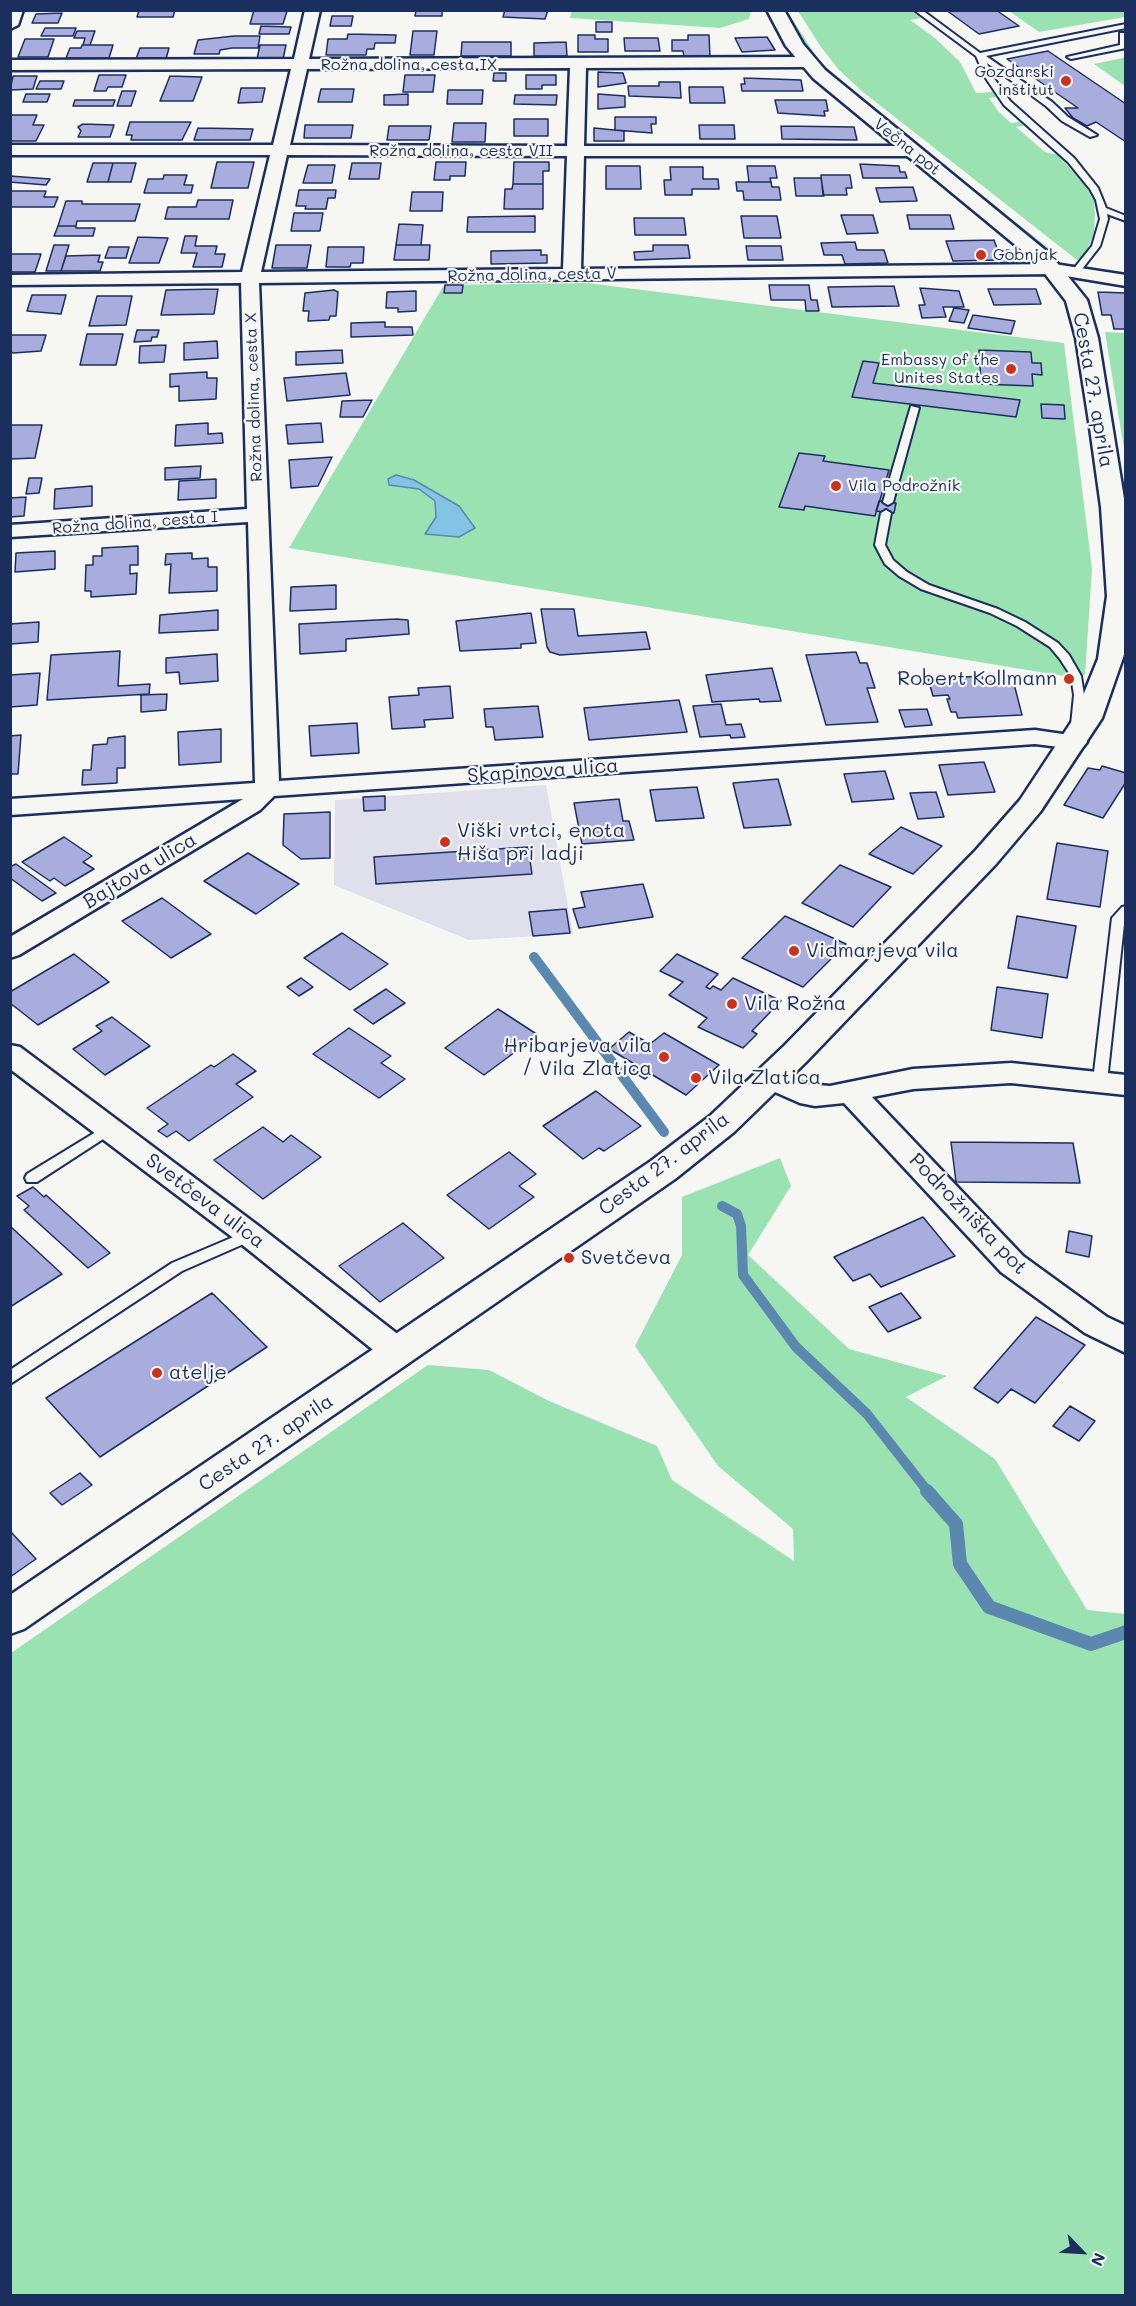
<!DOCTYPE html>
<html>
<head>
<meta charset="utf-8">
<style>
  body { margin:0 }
  #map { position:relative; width:1136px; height:2306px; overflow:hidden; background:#f6f6f2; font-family:Mali,sans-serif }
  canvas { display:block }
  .frame { position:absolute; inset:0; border:12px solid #1b2f5e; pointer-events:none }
  .north { position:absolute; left:1052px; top:2222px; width:60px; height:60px; -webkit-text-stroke:4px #f6f6f2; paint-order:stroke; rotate:115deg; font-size:16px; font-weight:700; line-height:24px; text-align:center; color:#1b2f5e }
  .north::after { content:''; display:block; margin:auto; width:21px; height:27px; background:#1b2f5e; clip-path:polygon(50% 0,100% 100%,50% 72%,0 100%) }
</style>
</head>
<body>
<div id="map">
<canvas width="1136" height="2306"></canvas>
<div class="frame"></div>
<div class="north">N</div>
</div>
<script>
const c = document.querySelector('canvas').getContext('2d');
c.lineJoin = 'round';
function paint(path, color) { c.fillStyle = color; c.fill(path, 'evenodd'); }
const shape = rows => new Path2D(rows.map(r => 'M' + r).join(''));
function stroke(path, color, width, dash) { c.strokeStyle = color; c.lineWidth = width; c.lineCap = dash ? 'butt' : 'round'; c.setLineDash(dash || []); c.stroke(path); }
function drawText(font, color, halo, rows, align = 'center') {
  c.font = font + ' Mali,sans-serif'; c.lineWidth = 4.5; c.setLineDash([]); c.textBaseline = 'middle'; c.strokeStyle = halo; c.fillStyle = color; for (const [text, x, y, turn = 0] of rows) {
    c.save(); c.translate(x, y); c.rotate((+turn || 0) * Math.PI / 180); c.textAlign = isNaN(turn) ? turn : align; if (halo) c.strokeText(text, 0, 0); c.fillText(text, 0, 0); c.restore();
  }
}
const built = shape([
  [546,785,573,934,469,940,334,885,335,800]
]);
const green = shape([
  [572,10,751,10,751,11,749,19,720,28,570,18],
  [783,11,787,11,818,59,850,90,1052,251,1047,252,822,68,804,45],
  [798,11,911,11,921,18,910,20,935,38,960,62,976,93,993,92,996,97,989,98,998,111,1011,123,1020,122,1024,126,1016,127,1045,152,1058,155,1085,185,1094,201,1095,216,1094,232,1085,256,1077,260,863,92,839,70,821,47],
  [1009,11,1125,11,1125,17,1039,32],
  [1125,56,1125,86,1094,64,1123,58],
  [587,283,1064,343,1092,569,1085,675,1064,676,289,548,444,285],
  [1105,332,1125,333,1125,455],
  [780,1158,791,1186,748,1255,849,1349,947,1376,906,1397,995,1459,1087,1610,1125,1614,1125,2295,11,2295,11,1653,428,1365,489,1370,549,1401,657,1446,672,1480,794,1561,793,1529,718,1466,635,1346,682,1255,682,1197]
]);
const water = shape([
  [396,475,414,480,459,506,475,528,459,537,425,534,436,517,435,501,419,489,389,485,388,479,396,475]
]);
const streamFar1 = shape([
  [534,957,664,1132],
  [722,1206,737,1214,741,1226,743,1275,796,1347,867,1414,929,1493]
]);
const stream = shape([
  [927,1491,956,1524,960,1564,989,1607,1091,1644,1126,1632]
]);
const building = shape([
  [139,10,175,10,173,17,137,17,139,10],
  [254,10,256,10,287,11,283,24,250,24,254,10],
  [416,10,442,10,442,16,415,16,416,10],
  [505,10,548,10,545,19,503,17,505,10],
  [946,10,996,10,1019,26,979,34,946,10],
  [62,13,58,23,32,23,36,14,62,13],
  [332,16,353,16,351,26,330,26,332,16],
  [596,22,612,22,612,32,596,32,596,22],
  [261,26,291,27,289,34,259,34,261,26],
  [45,28,76,28,73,36,41,36,45,28],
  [77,31,95,31,90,45,83,45,85,38,74,38,77,31],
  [413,31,437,31,434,55,410,55,413,31],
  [348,34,396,35,395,43,375,43,374,49,367,49,366,55,326,55,328,39,347,39,348,34],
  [578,35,595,35,595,39,608,39,608,52,578,52,578,35],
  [688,35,709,35,710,57,684,57,683,51,672,51,672,40,688,40,688,35],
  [234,36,260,36,258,48,232,48,220,50,219,54,194,54,198,40,234,36],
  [767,37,775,50,742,52,735,38,767,37],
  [624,38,658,38,660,51,625,51,624,38],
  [25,39,54,39,48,57,18,57,25,39],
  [462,42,511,42,511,56,461,56,462,42],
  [566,42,567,56,534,56,534,43,566,42],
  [82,45,113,45,109,58,66,58,70,48,81,48,82,45],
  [260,45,286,45,283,59,257,59,260,45],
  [140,48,169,48,166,59,136,59,140,48],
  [1048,51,1126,104,1126,142,1096,122,1087,126,1073,118,1065,108,1078,108,1007,59,1048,51],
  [598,72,623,73,626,83,598,87,598,72],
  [494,73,506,73,506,81,493,81,494,73],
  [99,75,126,75,122,87,108,87,106,91,94,91,99,75],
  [405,75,435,75,433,92,403,92,405,75],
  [526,75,556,75,556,85,542,85,542,89,526,89,526,75],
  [13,76,37,76,33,89,10,90,13,76],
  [170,76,202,77,193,101,160,101,170,76],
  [744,78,801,80,803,91,742,91,741,84,745,84,744,78],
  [40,81,64,81,61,89,36,89,40,81],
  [659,82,680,82,681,98,629,96,628,86,659,86,659,82],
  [689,87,723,87,725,103,690,103,689,87],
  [241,88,265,88,262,102,238,103,241,88],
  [321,89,354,89,352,102,318,102,321,89],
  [448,90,483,90,482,104,447,104,448,90],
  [122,91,136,91,131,106,117,106,122,91],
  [26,94,50,94,47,102,23,102,26,94],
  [408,94,408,105,384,105,384,95,408,94],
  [598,94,625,96,625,107,598,109,598,94],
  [515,95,557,95,556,105,514,104,515,95],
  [75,100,115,100,113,106,73,106,75,100],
  [775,100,826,100,828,111,824,111,825,116,778,113,775,100],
  [10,115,37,115,33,125,44,125,36,141,10,141,10,115],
  [615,117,656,117,656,124,651,124,652,133,615,130,615,117],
  [514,119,548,119,548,136,514,136,514,119],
  [130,122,191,122,182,140,131,140,132,135,126,135,130,122],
  [454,123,486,123,485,142,452,142,454,123],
  [83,124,114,125,110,137,78,137,81,131,78,127,83,124],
  [305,125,353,125,351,138,304,138,305,125],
  [699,125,734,125,735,139,700,139,699,125],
  [389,126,431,126,429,140,387,140,389,126],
  [781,126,854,127,857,140,782,139,781,126],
  [198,128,253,129,250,140,194,140,198,128],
  [594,128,624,131,624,141,594,141,594,128],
  [217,162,254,162,248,188,211,188,217,162],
  [436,162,466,162,465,176,450,176,450,180,434,180,436,162],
  [514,162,549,162,549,171,543,171,543,184,513,184,514,162],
  [93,163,113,163,108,182,87,182,93,163],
  [113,163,136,163,131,182,108,182,113,163],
  [352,163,381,163,379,179,349,179,352,163],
  [860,164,899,166,900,172,905,172,907,178,863,178,860,164],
  [308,165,335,165,332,183,303,183,308,165],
  [606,166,640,166,641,189,606,189,606,166],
  [747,166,775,166,777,178,770,178,771,182,749,182,747,166],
  [670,167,703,167,703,179,718,179,719,189,692,189,692,195,665,195,664,180,671,180,670,167],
  [164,175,187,175,184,185,193,185,191,193,144,193,148,179,163,179,164,175],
  [821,175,850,175,852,188,846,188,847,195,823,195,821,175],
  [10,176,50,179,46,185,10,182,10,176],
  [794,178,821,178,824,196,796,196,794,178],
  [736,182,771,182,772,187,779,187,781,200,744,200,743,191,737,191,736,182],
  [513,184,543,184,543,209,504,209,505,189,512,189,513,184],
  [913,187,917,201,880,202,876,188,913,187],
  [299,190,336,190,335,198,328,198,326,209,305,209,306,206,296,206,299,190],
  [10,191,46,191,44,197,58,197,54,207,10,207,10,191],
  [412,192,443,192,442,211,410,211,412,192],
  [198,200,233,200,229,219,165,219,168,207,196,207,198,200],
  [66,201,82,201,82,204,140,204,135,221,77,221,76,226,58,226,66,201],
  [294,213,323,213,320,231,291,231,294,213],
  [841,215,873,215,878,233,847,234,841,215],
  [907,215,950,215,954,229,910,229,907,215],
  [535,216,535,232,467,232,468,217,535,216],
  [741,216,777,216,781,238,744,238,741,216],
  [634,218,684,218,686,235,635,235,634,218],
  [399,224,423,225,421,245,396,245,399,224],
  [58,226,76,226,76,228,95,228,93,236,54,236,58,226],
  [185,236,197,236,195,246,217,246,215,254,225,254,222,267,193,267,197,253,181,253,185,236],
  [138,237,168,238,159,263,129,263,138,237],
  [994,240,998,251,1009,250,1013,262,1001,263,999,260,953,261,946,241,994,240],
  [855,242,857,250,884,250,888,263,845,264,842,255,824,255,821,243,855,242],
  [54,245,69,245,61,271,46,271,54,245],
  [276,245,311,245,307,268,272,268,276,245],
  [396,245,430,245,429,260,394,260,396,245],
  [653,245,688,245,690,258,635,260,634,252,653,251,653,245],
  [746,246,781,246,783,260,748,260,746,246],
  [109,247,129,247,126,258,105,258,109,247],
  [328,247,364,247,363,263,351,263,350,267,326,267,328,247],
  [541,250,541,255,547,255,547,263,491,264,491,251,541,250],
  [10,254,41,254,35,272,10,272,10,254],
  [100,255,98,262,103,262,100,271,61,271,66,256,100,255],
  [445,285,463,285,462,293,444,293,445,285],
  [769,285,809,285,811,300,817,300,819,311,806,311,805,300,771,300,769,285],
  [894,286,899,306,832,307,828,287,894,286],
  [920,288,959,291,964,307,943,307,946,317,922,318,919,305,925,305,920,288],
  [218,289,214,314,161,315,166,290,218,289],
  [988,289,1036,289,1041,304,994,305,988,289],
  [334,290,338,292,336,316,330,316,329,320,308,321,309,311,303,311,305,293,334,290],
  [416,291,416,311,398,312,398,308,386,308,387,292,416,291],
  [1098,292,1126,293,1126,329,1114,329,1111,315,1102,315,1098,292],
  [32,295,66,295,61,314,27,311,32,295],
  [97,296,132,296,126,325,89,326,97,296],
  [954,308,969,310,964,323,949,321,954,308],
  [973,315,1015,321,1011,334,968,328,973,315],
  [385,322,385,327,412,327,413,335,351,337,351,323,385,322],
  [137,330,159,330,157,337,152,337,151,341,134,342,137,330],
  [87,334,123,334,116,365,80,365,87,334],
  [10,335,46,335,41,351,13,353,10,351,10,335],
  [217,341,218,358,184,360,184,343,217,341],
  [166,345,164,362,139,363,140,346,166,345],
  [342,350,343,363,296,365,296,352,342,350],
  [979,350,1031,352,1032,363,1041,363,1042,375,1032,374,1033,386,981,384,979,350],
  [863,361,879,363,873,383,1020,400,1016,417,852,397,863,361],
  [207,372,207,378,217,378,216,399,179,401,179,386,170,387,170,374,207,372],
  [346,373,350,395,287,401,284,378,346,373],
  [372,400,363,417,340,417,342,401,372,400],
  [1041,404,1064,405,1065,419,1042,418,1041,404],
  [208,423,208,434,222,433,223,443,175,446,176,425,208,423],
  [321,423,323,442,288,444,286,425,321,423],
  [10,425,42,425,35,458,10,459,10,425],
  [799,453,825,456,823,461,889,470,875,516,805,506,804,510,779,507,799,453],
  [332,457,318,486,291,488,289,460,332,457],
  [201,466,200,478,165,480,165,468,201,466],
  [29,478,42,478,39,493,26,494,29,478],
  [216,479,216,498,178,500,179,481,216,479],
  [92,486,92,506,54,509,55,489,92,486],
  [26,497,24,516,10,517,10,498,26,497],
  [879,501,896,503,894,513,876,511,879,501],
  [138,546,138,565,130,565,130,574,137,573,136,594,91,597,91,591,85,591,86,565,93,565,93,556,102,556,102,548,138,546],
  [55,551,55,569,15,572,16,553,55,551],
  [192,553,192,559,208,558,208,567,217,567,217,591,169,593,171,564,165,565,166,554,192,553],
  [336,585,336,609,290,611,291,587,336,585],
  [541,609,574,609,578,636,646,632,650,649,560,655,550,652,547,647,541,609],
  [218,610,218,630,159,633,160,615,218,610],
  [531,613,536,643,521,644,521,648,460,651,456,621,531,613],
  [396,619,408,620,409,634,346,639,346,651,300,654,299,624,396,619],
  [39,622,38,642,10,644,10,624,39,622],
  [120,651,118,686,150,684,149,694,47,700,51,655,120,651],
  [856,652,860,663,867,663,875,688,867,688,878,722,826,725,806,655,856,652],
  [217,654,218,681,180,684,179,672,166,673,166,658,217,654],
  [772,668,781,701,760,702,759,699,712,702,706,675,772,668],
  [40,673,37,705,10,707,10,675,40,673],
  [982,676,985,682,1013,680,1022,715,958,718,956,712,951,712,947,699,950,699,948,695,933,696,928,679,982,676],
  [450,686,453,718,424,720,425,727,392,729,389,697,419,695,418,688,450,686],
  [167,694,166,710,141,712,141,695,167,694],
  [679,700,687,732,589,740,584,708,679,700],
  [721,704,726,725,741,724,745,737,731,738,730,735,700,737,693,706,721,704],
  [538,706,543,737,495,740,493,727,486,727,484,709,538,706],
  [927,709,932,725,905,727,899,710,927,709],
  [357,723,359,753,311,756,309,726,357,723],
  [221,729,221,762,179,765,178,732,221,729],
  [21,735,18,774,10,774,10,736,21,735],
  [125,736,125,768,117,768,117,783,82,785,83,770,91,770,93,745,107,744,108,738,125,736],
  [984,762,995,792,948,795,939,765,984,762],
  [1102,766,1126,773,1126,782,1103,818,1064,805,1088,768,1100,770,1102,766],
  [885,771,894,799,852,802,844,774,885,771],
  [778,779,791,825,744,828,733,783,778,779],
  [697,787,704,818,656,821,650,790,697,787],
  [936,792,944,817,918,819,910,793,936,792],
  [385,796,385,810,364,811,363,797,385,796],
  [619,799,623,821,629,821,634,840,582,844,574,803,619,799],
  [330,812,330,858,301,859,283,845,284,814,330,812],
  [901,827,942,846,913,874,869,854,901,827],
  [64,837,92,856,83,862,94,869,65,886,54,878,50,881,22,862,64,837],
  [1057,843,1108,851,1100,907,1047,899,1057,843],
  [528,847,532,874,376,884,374,857,528,847],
  [248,853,299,884,256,914,204,881,248,853],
  [16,864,56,893,42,901,10,878,10,867,16,864],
  [840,865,891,887,853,927,802,903,840,865],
  [643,884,653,917,579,928,573,909,585,907,581,892,643,884],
  [162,898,211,934,171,958,122,921,162,898],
  [566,909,570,933,533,936,529,912,566,909],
  [785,916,846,944,803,987,742,958,785,916],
  [1017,916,1076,926,1067,978,1008,968,1017,916],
  [342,933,388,964,350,990,304,958,342,933],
  [74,954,109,982,38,1025,10,1003,10,992,74,954],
  [677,954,718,974,706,987,710,989,713,986,721,990,733,978,781,1001,752,1031,757,1034,743,1048,698,1027,707,1018,669,995,683,982,660,971,677,954],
  [301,978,313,987,299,996,287,987,301,978],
  [997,987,1048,994,1042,1038,991,1030,997,987],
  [386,989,405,1003,373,1024,354,1010,386,989],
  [498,1009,538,1035,484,1075,445,1048,498,1009],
  [112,1017,150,1046,105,1075,73,1049,102,1031,96,1026,112,1017],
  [349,1028,391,1056,381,1063,405,1079,379,1098,313,1054,349,1028],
  [629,1032,650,1044,664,1033,719,1065,686,1095,651,1074,645,1079,632,1071,638,1066,609,1049,629,1032],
  [233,1054,256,1071,236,1084,253,1097,189,1141,176,1131,167,1137,158,1131,168,1124,147,1108,211,1065,214,1067,233,1054],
  [596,1091,641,1126,604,1151,599,1148,583,1159,543,1126,596,1091],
  [263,1127,283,1142,291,1135,321,1157,263,1199,214,1160,263,1127],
  [951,1142,1073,1143,1080,1183,956,1182,951,1142],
  [509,1152,536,1174,519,1186,534,1197,489,1229,447,1195,509,1152],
  [33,1187,44,1197,46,1195,110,1253,88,1268,24,1210,29,1206,17,1196,33,1187],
  [923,1217,955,1256,881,1287,870,1274,853,1281,834,1257,923,1217],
  [403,1223,444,1258,380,1302,339,1266,403,1223],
  [10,1226,62,1274,10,1307,10,1226],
  [1069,1231,1092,1236,1089,1257,1066,1252,1069,1231],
  [212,1293,267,1347,100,1457,46,1398,212,1293],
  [901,1293,921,1318,888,1332,869,1307,901,1293],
  [1036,1317,1085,1345,1035,1403,1011,1389,998,1403,974,1388,1036,1317],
  [1070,1406,1095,1421,1079,1441,1053,1426,1070,1406],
  [80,1473,92,1485,62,1505,50,1493,80,1473],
  [10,1531,36,1559,10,1577,10,1531]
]);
const service = shape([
  [914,10,922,10,980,53,1126,24,1126,28,986,56,1052,102,1068,117,1097,135,1090,137,1062,121,1046,106,987,63,993,77,1010,101,1074,158,1098,188,1106,208,1126,216,1126,221,1107,214,1108,219,1100,246,1079,273,1072,271,1092,246,1100,219,1096,200,1090,189,1068,162,1004,105,985,77,976,56,914,10],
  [1120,33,1126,33,1126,48,1071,59,1067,57,1120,45,1120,33],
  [911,406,919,408,893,502,888,505,883,502,911,406],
  [886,510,891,513,885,545,893,560,907,572,929,585,998,609,1025,622,1058,643,1069,655,1081,676,1084,695,1081,727,1073,727,1071,725,1074,695,1071,676,1060,659,1050,647,1017,626,990,613,921,589,899,576,885,564,875,545,881,513,886,510],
  [1126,906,1107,1081,1100,1086,1093,1081,1112,918,1122,907,1126,906],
  [109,1124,114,1126,116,1129,114,1132,37,1182,27,1182,25,1178,27,1174,109,1124],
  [250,1230,255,1231,257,1235,255,1239,182,1271,10,1384,10,1370,172,1263,250,1230]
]);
const minor = shape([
  [10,10,23,10,18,25,10,29,10,10],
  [305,10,320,10,309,59,807,57,815,62,807,67,586,68,584,146,912,146,920,151,912,156,584,156,581,269,1054,264,1126,275,1126,286,1054,274,259,283,279,781,1035,730,1083,737,1087,742,1083,747,1075,749,1035,744,274,796,260,810,19,955,10,958,10,937,243,799,10,815,10,799,255,783,248,522,10,537,10,525,247,509,241,283,10,285,10,275,242,272,270,155,10,155,10,145,273,145,291,69,10,70,10,60,294,59,305,10],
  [570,68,567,146,290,145,307,69,570,68],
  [287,155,567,156,563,269,261,272,287,155],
  [10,1045,20,1047,260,1227,409,1343,413,1352,409,1361,398,1364,387,1361,240,1243,10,1069,10,1045],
  [1011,1063,1126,1075,1126,1095,1011,1083,913,1089,872,1097,1023,1256,1107,1317,1126,1326,1126,1353,1085,1333,1001,1272,844,1103,815,1106,800,1103,759,1085,755,1078,759,1071,769,1068,806,1084,830,1086,913,1069,1011,1063]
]);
const secondary = shape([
  [767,10,784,10,803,44,825,70,1050,254,1087,300,1098,338,1126,511,1126,649,1102,718,1040,812,996,864,806,1062,734,1132,675,1179,24,1629,10,1634,10,1595,651,1161,710,1116,784,1046,976,850,1020,800,1074,718,1098,659,1107,596,1101,507,1090,428,1076,338,1066,301,1036,262,813,78,786,46,767,10]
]);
const markers = [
  [1066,81,6,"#c8321e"],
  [981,255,6,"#c8321e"],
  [1011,369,6,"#c8321e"],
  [836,486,6,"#c8321e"],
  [1069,679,6,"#c8321e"],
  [445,842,6,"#c8321e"],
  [794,951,6,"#c8321e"],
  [732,1004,6,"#c8321e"],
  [664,1057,6,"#c8321e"],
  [696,1078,6,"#c8321e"],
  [569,1258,6,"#c8321e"],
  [157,1373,6,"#c8321e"]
];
const farStreetnames = [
  ["Rožna dolina, cesta IX",409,65],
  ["Večna pot",907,147,39],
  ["Rožna dolina, cesta VII",461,151],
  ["Rožna dolina, cesta V",532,275,-1],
  ["Rožna dolina, cesta X",254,397,-92],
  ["Rožna dolina, cesta I",135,523,-4]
];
const farPoinames = [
  ["Gozdarski",1054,72],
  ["inštitut",1054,90],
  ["Gobnjak",993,255,"left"],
  ["Embassy of the",999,360],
  ["Unites States",999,378],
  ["Vila Podrožnik",848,486,"left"]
];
const streetNames = [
  ["Cesta 27. aprila",1093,390,80],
  ["Skapinova ulica",543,771,-4],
  ["Bajtova ulica",140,871,-31],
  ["Cesta 27. aprila",664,1164,-37],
  ["Svetčeva ulica",205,1201,37],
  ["Podrožniška pot",968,1214,46],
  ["Cesta 27. aprila",266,1443,-34]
];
const poiNames = [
  ["Robert Kollmann",1057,679,"right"],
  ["Viški vrtci, enota",457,831],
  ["Hiša pri ladji",457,854],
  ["Vidmarjeva vila",806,951],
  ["Vila Rožna",744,1004],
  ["Hribarjeva vila",652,1046,"right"],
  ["/ Vila Zlatica",652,1069,"right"],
  ["Vila Zlatica",708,1078],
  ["Svetčeva",581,1258],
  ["atelje",169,1373]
];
paint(built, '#dfe0ec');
paint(green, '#9ae2b1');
paint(water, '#85c3e5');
stroke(water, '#5b88af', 1.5);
stroke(streamFar1, '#5b88af', 10);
stroke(stream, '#5b88af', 14);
paint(building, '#a9adde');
stroke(building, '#1b2f5e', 1.5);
stroke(service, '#1b2f5e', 4);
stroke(minor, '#1b2f5e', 5);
stroke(secondary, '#1b2f5e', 5);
paint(service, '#f6f6f2');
paint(minor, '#f6f6f2');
paint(secondary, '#f6f6f2');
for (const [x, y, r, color] of markers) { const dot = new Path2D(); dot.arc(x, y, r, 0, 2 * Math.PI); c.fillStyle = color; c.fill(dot); stroke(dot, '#f6f6f2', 2); }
drawText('16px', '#1b2f5e', '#f6f6f2', farStreetnames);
drawText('16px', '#1b2f5e', '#f6f6f2', farPoinames, 'right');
drawText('20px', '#1b2f5e', '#f6f6f2', streetNames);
drawText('20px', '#1b2f5e', '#f6f6f2', poiNames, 'left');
</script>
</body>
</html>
